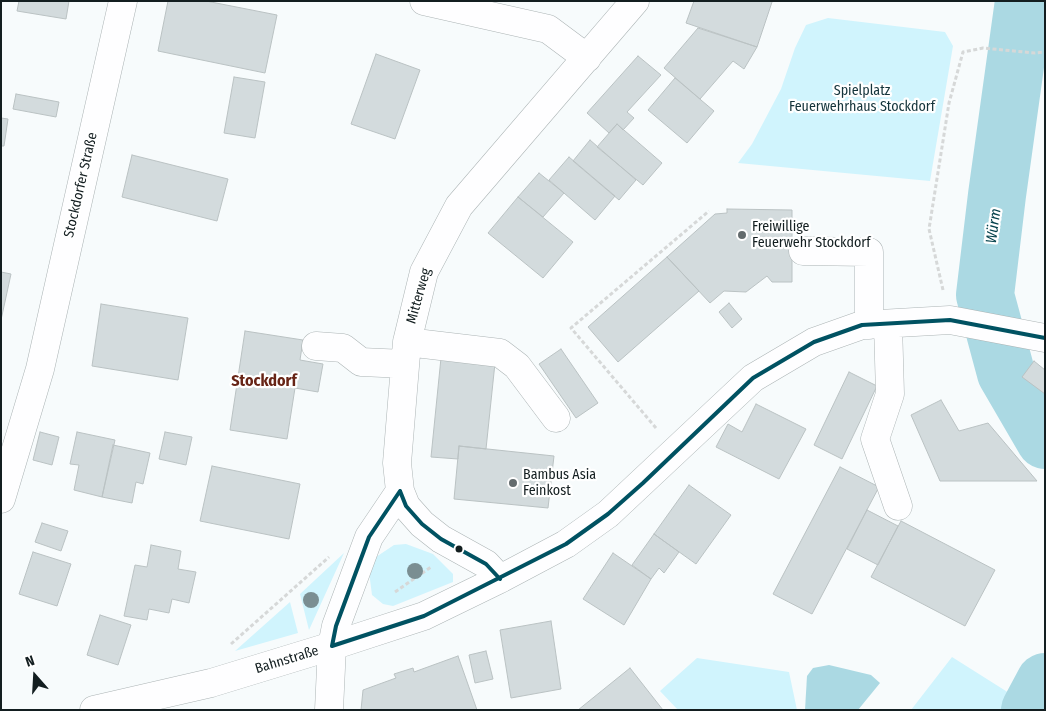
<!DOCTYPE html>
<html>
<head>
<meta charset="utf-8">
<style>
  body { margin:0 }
  #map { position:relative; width:1046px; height:711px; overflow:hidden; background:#f7fbfc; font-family:"Fira Sans Condensed",sans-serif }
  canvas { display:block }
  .frame { position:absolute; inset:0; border:2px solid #131e20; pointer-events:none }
  .north { position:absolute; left:10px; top:651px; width:50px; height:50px; -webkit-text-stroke:4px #fff; paint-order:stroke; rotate:341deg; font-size:14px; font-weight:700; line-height:20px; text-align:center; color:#131e20 }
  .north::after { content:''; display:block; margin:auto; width:18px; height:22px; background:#131e20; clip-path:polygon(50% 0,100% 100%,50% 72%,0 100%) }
</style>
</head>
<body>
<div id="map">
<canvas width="1046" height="711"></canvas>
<div class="frame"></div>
<div class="north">N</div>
</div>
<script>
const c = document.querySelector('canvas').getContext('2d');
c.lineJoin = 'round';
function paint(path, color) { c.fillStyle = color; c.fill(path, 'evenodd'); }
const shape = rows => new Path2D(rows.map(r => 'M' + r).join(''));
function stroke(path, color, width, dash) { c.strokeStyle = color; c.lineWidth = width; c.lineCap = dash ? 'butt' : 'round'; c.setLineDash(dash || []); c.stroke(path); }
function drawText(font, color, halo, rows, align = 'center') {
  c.font = font + ' "Fira Sans Condensed",sans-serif'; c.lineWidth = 4.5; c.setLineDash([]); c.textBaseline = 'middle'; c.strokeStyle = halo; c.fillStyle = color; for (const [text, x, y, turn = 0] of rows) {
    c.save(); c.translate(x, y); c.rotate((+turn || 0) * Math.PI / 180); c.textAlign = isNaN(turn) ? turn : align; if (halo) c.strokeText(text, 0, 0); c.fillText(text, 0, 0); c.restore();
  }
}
const green = shape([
  [828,18,945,32,953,46,930,181,738,163,752,144,781,89,795,48,806,25],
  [406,544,433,554,453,574,453,582,393,606,383,604,372,595,369,572,373,559,394,545],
  [344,553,309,630,300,594],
  [290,602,298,633,235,651],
  [952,657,1017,698,1012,710,911,710],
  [697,658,789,672,797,710,678,710,660,691]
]);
const water = shape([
  [829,665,871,675,880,683,858,710,805,710,807,676,813,668]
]);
const river = shape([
  [1024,1,997,195,985,295,1006,373,1045,440],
  [1030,710,1045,682]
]);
const building = shape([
  [19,1,69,1,66,19,17,11,19,1],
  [168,1,206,1,277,15,265,73,158,51,168,1],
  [694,1,771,1,772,2,757,47,686,23,694,1],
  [698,28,757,47,744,69,733,61,700,99,664,68,698,28],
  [376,54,420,70,395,139,351,124,376,54],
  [638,56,661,75,627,112,634,118,623,130,617,124,609,133,587,113,638,56],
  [234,77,265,82,255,138,224,133,234,77],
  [675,78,714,111,687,143,648,110,675,78],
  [16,94,59,102,56,117,13,109,16,94],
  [1,118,8,119,4,146,1,146,1,118],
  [617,124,662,163,643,185,597,147,617,124],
  [590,140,636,180,619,200,573,161,590,140],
  [132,155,228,179,217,221,122,197,132,155],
  [569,157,615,196,595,220,549,180,569,157],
  [539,173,564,193,543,217,518,197,539,173],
  [518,197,573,242,543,278,488,233,518,197],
  [727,209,792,210,792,282,772,282,767,276,746,292,724,291,710,303,667,257,715,214,727,213,727,209],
  [667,257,699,291,618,362,588,327,667,257],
  [1,272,11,274,1,320,1,272],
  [729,303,742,319,732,328,719,312,729,303],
  [101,304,188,318,178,380,92,366,101,304],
  [245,331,303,340,300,360,323,364,318,392,295,388,287,439,230,430,245,331],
  [561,349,598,403,576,418,539,364,561,349],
  [441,358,495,363,486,449,459,446,458,459,431,457,441,358],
  [1034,361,1045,370,1045,394,1022,377,1034,361],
  [849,372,877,386,842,459,814,445,849,372],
  [941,400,959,431,988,423,1037,481,940,481,911,415,941,400],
  [756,404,806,429,779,479,716,447,728,424,742,432,756,404],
  [40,432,59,437,52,465,33,460,40,432],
  [77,432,115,440,102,497,74,490,79,465,70,464,77,432],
  [165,432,192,437,186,465,159,459,165,432],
  [113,445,150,453,143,484,136,482,132,503,102,497,113,445],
  [459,446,554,456,548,508,454,499,459,446],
  [212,466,300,484,289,539,200,521,212,466],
  [840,467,879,487,812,614,773,594,840,467],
  [689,485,731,515,696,564,654,534,689,485],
  [867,510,898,526,878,565,847,549,867,510],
  [901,521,995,570,965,626,871,577,901,521],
  [42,523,68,531,61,551,35,542,42,523],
  [654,534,679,552,664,573,659,568,651,579,632,565,654,534],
  [151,545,181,551,178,569,196,572,189,603,172,599,169,613,149,609,147,620,124,616,135,565,147,567,151,545],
  [33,552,71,564,57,606,19,594,33,552],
  [613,553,651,579,624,625,583,599,613,553],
  [100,615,131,625,118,665,87,655,100,615],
  [551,621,561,689,511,698,500,630,551,621],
  [486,651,493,679,475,683,469,655,486,651],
  [458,656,477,710,361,710,363,690,396,678,394,674,413,668,414,672,458,656],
  [630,668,663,710,578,710,630,668]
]);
const path = shape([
  [943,290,929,229,949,103,963,52,983,48,1035,53,1045,52],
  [656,428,571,328,709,211],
  [395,592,431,567],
  [231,644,329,557]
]);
const minor = shape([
  [424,1,548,29,587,58],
  [803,251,869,252,869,325],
  [888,324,890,394,875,439,898,506],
  [407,342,500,353,517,366,556,418],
  [316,346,343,348,361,362,405,364],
  [1,499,40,369,123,1],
  [500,579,486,564,441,539,422,524,406,506,400,491,397,463,407,342,424,272,459,206,635,1],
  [94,710,211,683,332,646,424,616,500,579,566,544,608,514,753,378,814,342,862,325,950,320,1045,338],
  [329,710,332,646,336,626,369,537,400,491]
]);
const bus1 = shape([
  [400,491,406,506,422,524,441,539,486,564,500,579],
  [332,646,424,616,566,544,608,514,643,483,753,378,814,342,862,325,950,320,1045,338],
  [332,646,336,626,369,537,400,491]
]);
const trees = [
  [415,571],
  [311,600]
];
const markers = [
  [742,235,5,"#636b6d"],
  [513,483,5,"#636b6d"],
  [459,549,4.5,"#131e20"]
];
const parkNames = [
  ["Spielplatz",862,91],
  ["Feuerwehrhaus Stockdorf",862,107]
];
const streetNames = [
  ["Stockdorfer Straße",81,185,-77],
  ["Mitterweg",419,296,-74],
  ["Bahnstraße",287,660,-17]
];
const poiNames = [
  ["Freiwillige",752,227],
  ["Feuerwehr Stockdorf",752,243],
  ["Bambus Asia",523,475],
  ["Feinkost",523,491]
];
const waterNames = [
  ["Würm",994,226,-82]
];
const quarterNames = [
  ["Stockdorf",264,382]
];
paint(green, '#d0f4fd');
paint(water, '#abd9e3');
stroke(river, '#abd9e3', 58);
paint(building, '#d3dbdd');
stroke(building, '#bac2c3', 1);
stroke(minor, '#acb4b5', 29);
stroke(path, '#d6d8d8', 3, [4, 2.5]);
stroke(minor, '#fefeff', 28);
stroke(bus1, '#005262', 4);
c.fillStyle = '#7a8e92';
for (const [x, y] of trees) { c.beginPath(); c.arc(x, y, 8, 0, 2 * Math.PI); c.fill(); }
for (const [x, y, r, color] of markers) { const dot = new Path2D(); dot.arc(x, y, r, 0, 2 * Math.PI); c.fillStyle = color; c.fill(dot); stroke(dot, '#fff', 2); }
drawText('14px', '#14343b', '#fff', parkNames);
drawText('14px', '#131e20', '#fff', streetNames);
drawText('14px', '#131e20', '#fff', poiNames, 'left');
drawText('italic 15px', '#05424c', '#fff', waterNames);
drawText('bold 16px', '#672416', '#fff', quarterNames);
</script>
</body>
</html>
